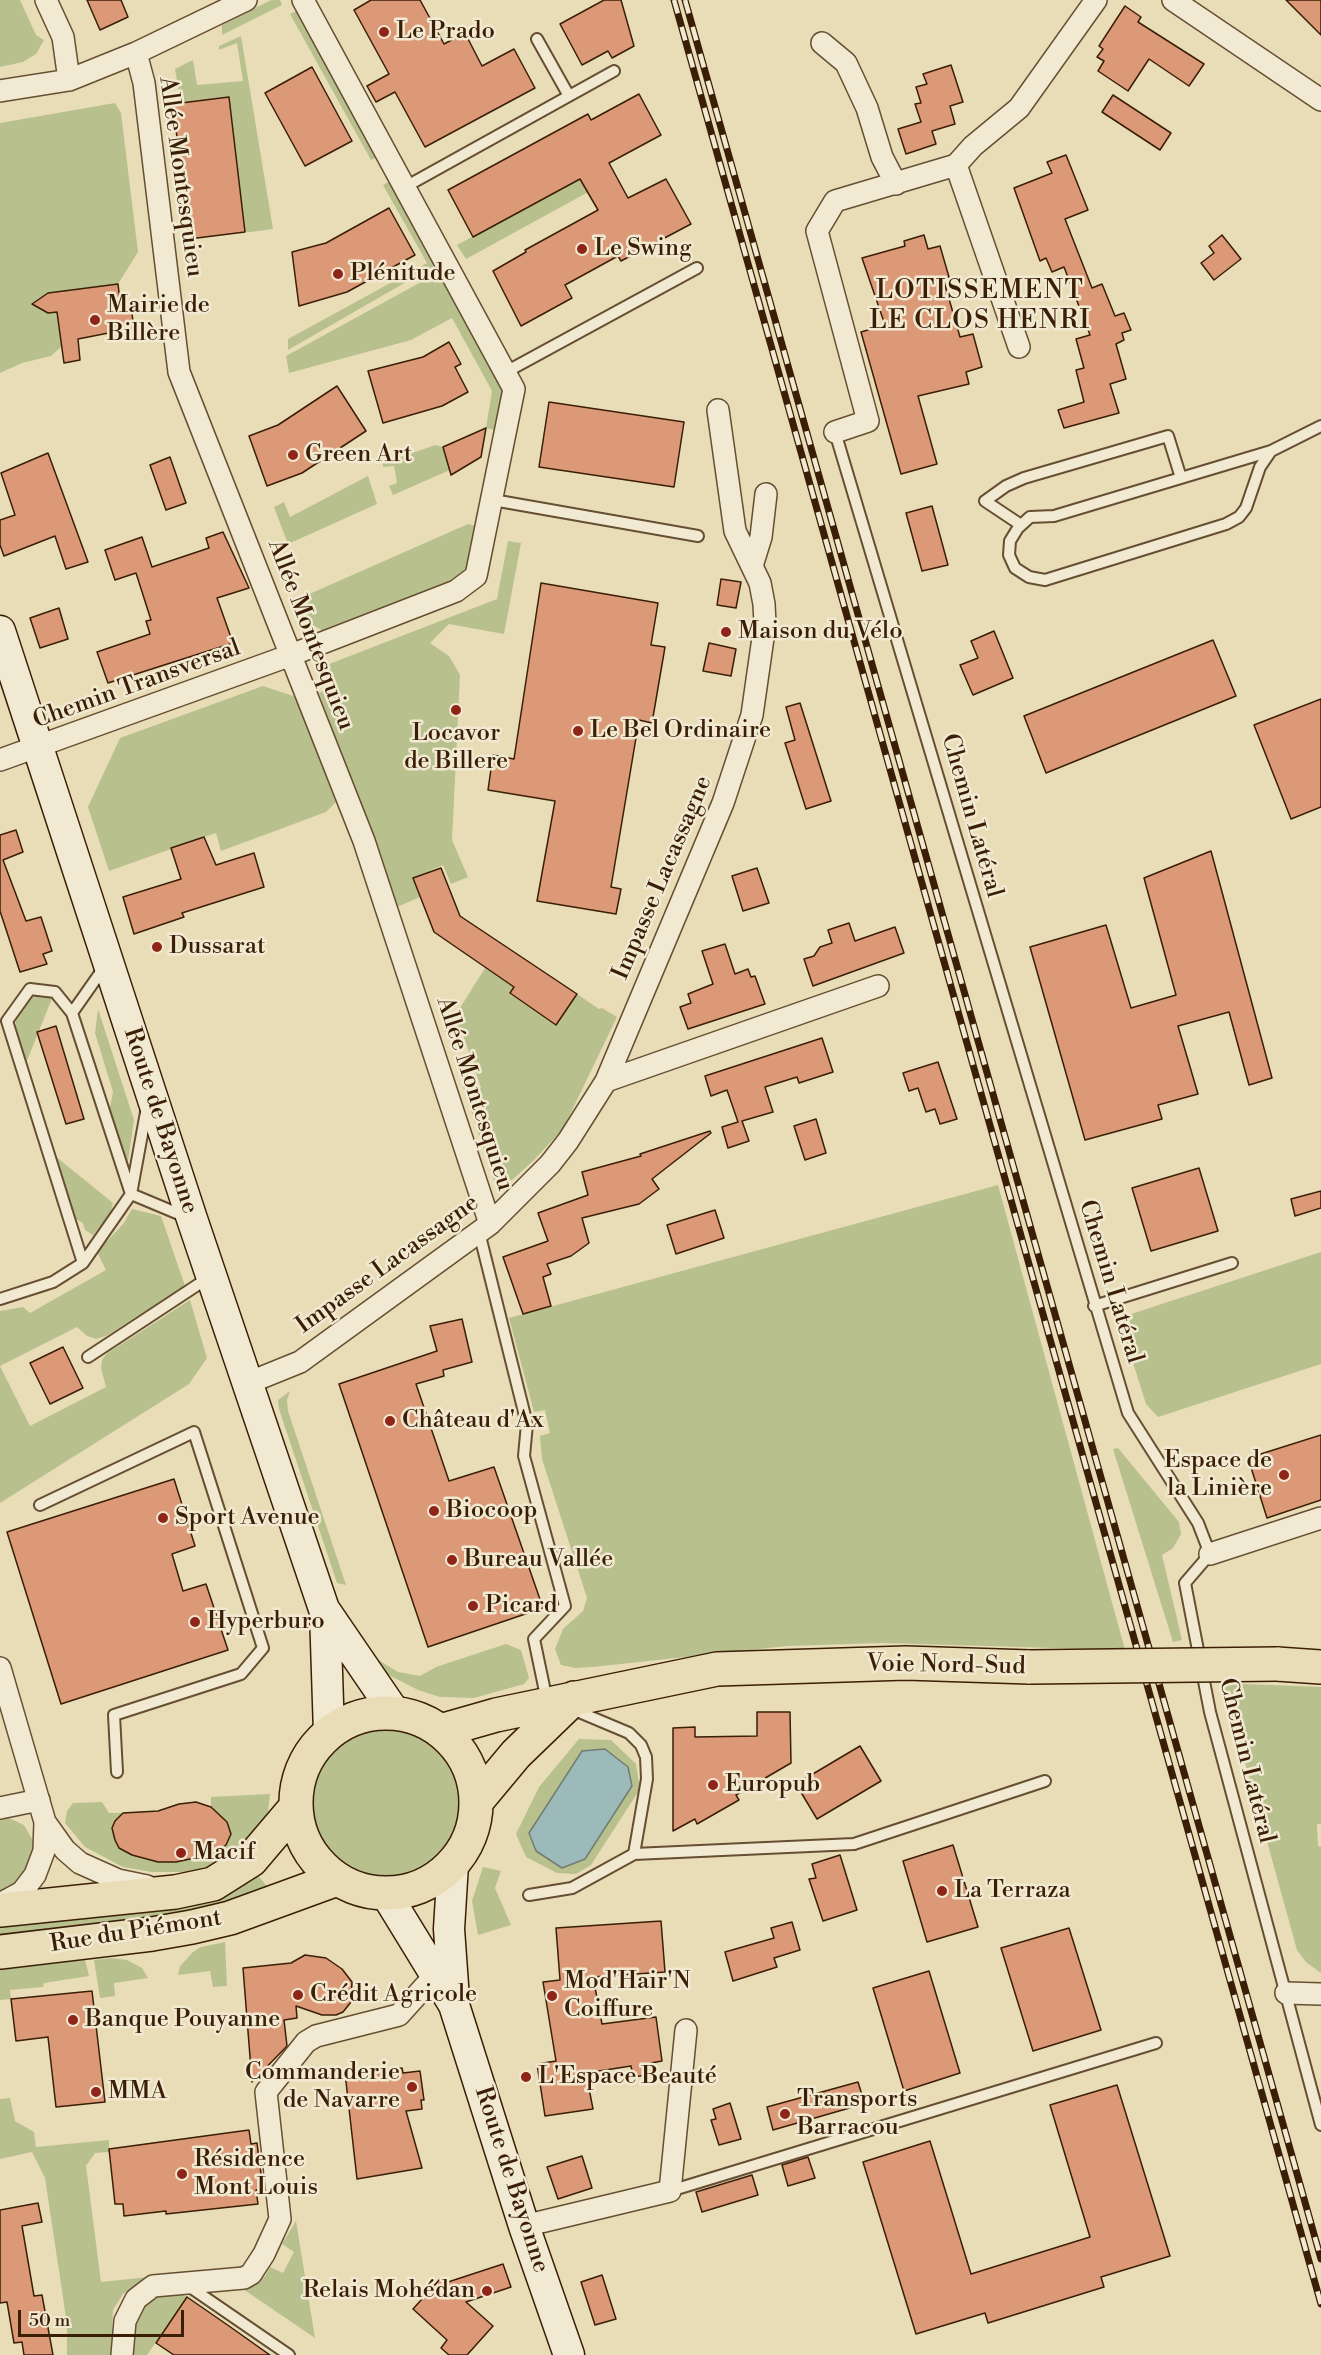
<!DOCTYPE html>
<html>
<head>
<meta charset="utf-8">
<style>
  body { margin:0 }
  #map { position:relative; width:1321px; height:2355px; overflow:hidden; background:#e9ddb8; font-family:"Libre Bodoni",serif }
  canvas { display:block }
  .scale { position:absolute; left:18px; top:2310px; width:166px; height:27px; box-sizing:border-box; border:3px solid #3a1e05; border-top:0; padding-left:8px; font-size:18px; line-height:21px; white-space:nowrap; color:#3a1e05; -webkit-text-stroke:4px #f1e9d1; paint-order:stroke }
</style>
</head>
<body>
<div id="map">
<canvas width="1321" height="2355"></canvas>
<div class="scale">50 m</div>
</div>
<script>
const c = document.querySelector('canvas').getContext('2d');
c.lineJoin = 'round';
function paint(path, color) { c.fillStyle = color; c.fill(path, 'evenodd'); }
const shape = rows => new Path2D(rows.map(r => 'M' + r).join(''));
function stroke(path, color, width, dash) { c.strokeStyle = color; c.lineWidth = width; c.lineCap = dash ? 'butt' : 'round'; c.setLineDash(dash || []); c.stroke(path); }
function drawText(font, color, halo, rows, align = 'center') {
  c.font = font + ' "Libre Bodoni",serif'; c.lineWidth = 5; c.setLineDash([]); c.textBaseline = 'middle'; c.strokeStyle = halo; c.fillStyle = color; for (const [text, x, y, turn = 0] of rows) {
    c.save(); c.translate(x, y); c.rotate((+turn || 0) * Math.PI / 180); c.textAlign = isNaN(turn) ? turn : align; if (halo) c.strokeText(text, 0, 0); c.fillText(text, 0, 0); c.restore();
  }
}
const green = shape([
  [0,0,20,0,36,35,44,40,36,54,23,62,0,67],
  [271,0,280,0,282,5,222,35,222,25],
  [300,9,380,156,371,160,290,14],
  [241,36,273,229,250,232,245,232,184,103,183,93,179,93,175,69,193,60,197,85,243,81,237,43,219,50,219,46],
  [115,103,121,113,138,252,118,284,47,293,57,312,62,346,51,356,22,363,0,373,0,123],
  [604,166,612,179,466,259,457,245],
  [394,179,439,263,288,350,288,339,427,263,383,185],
  [443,270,505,383,500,431,486,428,492,391,452,318,411,340,289,373,286,356],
  [435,445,443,447,450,470,393,495,389,486,397,483,394,466,383,467,381,449,383,448,387,462],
  [368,476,377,504,288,544,274,507,284,502,290,517],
  [468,524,480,527,469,568,445,587,325,632,309,623,298,599],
  [508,541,521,543,504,634,449,624,430,643,449,656,460,675,452,840,468,877,451,884,443,865,413,878,420,897,397,907,319,693,331,687,324,666,497,599],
  [263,686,296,697,337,801,326,812,221,851,216,833,109,871,88,807,120,738],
  [485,968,514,987,510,994,555,1025,577,994,599,1009,602,1008,617,1017,563,1129,533,1161,512,1180,503,1183,494,1180,463,1087,481,1088,462,1031,445,1032],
  [41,992,53,996,26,1063,15,1028,16,1018,32,995],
  [98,1009,134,1120,127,1168,109,1112,113,1092,95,1033],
  [55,1156,113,1203,111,1212,93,1235,85,1230,83,1223,74,1218],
  [998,1185,1125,1650,882,1643,787,1646,593,1667,575,1668,561,1665,555,1649,563,1629,583,1611,587,1598,542,1459,540,1436,550,1433,545,1410,534,1412,509,1318],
  [132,1209,161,1216,185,1286,106,1336,96,1339,87,1336,77,1327,0,1366,0,1311,23,1307,30,1313,106,1270,97,1252,123,1224],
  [1321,1252,1321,1364,1158,1417,1146,1404,1119,1318],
  [190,1300,207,1358,189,1384,0,1503,0,1366,30,1426,106,1387,101,1368,102,1360,106,1354],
  [290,1391,287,1400,288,1411,346,1585,337,1583,279,1409,278,1400],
  [1118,1448,1179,1522,1181,1534,1173,1548,1162,1555,1182,1640,1173,1642,1113,1449],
  [506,1644,521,1650,529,1678,524,1684,474,1698,440,1697,418,1690,385,1673,372,1656,398,1672,420,1676,436,1667],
  [1220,1683,1321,1687,1321,1824,1317,1824,1318,1846,1321,1847,1321,1973,1306,1962,1297,1950,1242,1751],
  '312 1802a75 75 0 1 1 150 0a75 75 0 1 1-150 0Z',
  [579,1739,611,1740,636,1764,640,1789,591,1865,576,1874,557,1873,526,1857,516,1834,539,1787],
  [270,1794,268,1812,259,1829,244,1845,212,1867,191,1872,152,1872,123,1867,85,1847,65,1823,67,1811,73,1803,102,1802,109,1813,123,1813,115,1821,112,1828,119,1848,132,1855,158,1862,176,1862,213,1854,226,1845,231,1834,227,1822,211,1807,211,1797],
  [9,1818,24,1825,36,1846,22,1879,0,1894,0,1820],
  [483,1867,501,1871,495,1888,511,1925,478,1935,472,1901],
  [255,1871,271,1892,242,1904,0,1941,0,1919],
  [225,1942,227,1986,213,1987,210,1971,178,1975,180,1966,193,1952,201,1947],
  [112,1958,127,1960,142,1968,148,1978,114,1983,115,1996,100,1998,94,1960],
  [85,1960,89,1976,44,1983,43,1987,10,1990,11,1999,0,2000,0,1970],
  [10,2098,15,2121,34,2132,36,2147,109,2140,109,2152,95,2153,86,2166,101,2282,149,2277,123,2294,113,2310,111,2355,67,2355,67,2324,45,2178,32,2152,0,2159,0,2099],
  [296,2221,315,2338,240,2287,252,2284,265,2276,270,2267,283,2273,294,2252,282,2244],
  [177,2291,187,2297,147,2355,131,2355,132,2319,152,2296]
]);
const water = shape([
  [605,1749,628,1767,632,1786,585,1859,562,1868,536,1851,529,1833,582,1751,605,1749]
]);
const building = shape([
  [87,0,121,0,128,17,100,30,87,0],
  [371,0,420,0,444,44,465,33,482,66,514,49,535,88,425,147,395,92,376,102,367,86,389,74,354,10,371,0],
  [604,0,621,0,634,46,612,58,608,51,582,65,560,24,604,0],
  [1286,0,1321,0,1321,35,1286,0],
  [1125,6,1141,17,1138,22,1204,64,1189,86,1149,59,1128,91,1098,71,1104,61,1097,57,1103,49,1099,46,1125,6],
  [951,65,963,102,950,106,955,124,932,131,936,144,906,154,898,129,921,122,915,104,921,103,916,87,927,84,923,74,951,65],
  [312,67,352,141,305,166,265,93,312,67],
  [639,94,661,135,609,163,628,198,666,179,691,224,621,261,618,256,565,285,572,298,521,326,493,271,526,252,525,250,598,210,580,179,473,237,448,190,588,114,591,120,639,94],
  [1113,95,1171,133,1160,150,1102,112,1113,95],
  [229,97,245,232,189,239,173,104,229,97],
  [1066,155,1088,210,1065,219,1072,237,1092,288,1102,284,1115,316,1124,313,1131,330,1122,333,1124,340,1116,344,1126,379,1110,384,1119,413,1064,428,1058,410,1084,402,1076,370,1084,368,1076,339,1090,335,1064,267,1052,272,1046,258,1040,261,1014,188,1052,173,1047,162,1066,155],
  [389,208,415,255,347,292,299,306,292,252,326,243,389,208],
  [924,235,928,249,940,246,949,277,943,278,960,337,973,334,982,367,966,372,969,384,918,396,937,464,901,474,861,332,885,325,862,258,905,246,904,241,924,235],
  [1222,235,1241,259,1214,280,1201,263,1214,253,1209,246,1222,235],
  [118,284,121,309,131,307,134,328,78,339,80,360,64,363,57,312,48,313,32,304,48,293,118,284],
  [449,342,461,364,455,367,468,392,442,406,383,423,368,371,423,357,449,342],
  [337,386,366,431,302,473,267,486,249,436,278,425,337,386],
  [549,402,684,422,674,487,539,467,549,402],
  [486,428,481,457,451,475,443,447,486,428],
  [48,453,88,562,66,569,55,536,4,556,0,545,0,520,15,515,1,473,48,453],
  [170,457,186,503,166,510,150,465,170,457],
  [932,506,948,565,922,571,906,513,932,506],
  [223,532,249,588,217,598,233,643,108,683,97,652,150,634,146,621,151,620,136,573,115,580,105,550,142,537,152,567,209,548,206,538,223,532],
  [721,579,741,582,736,608,717,605,721,579],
  [541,583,658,603,651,645,665,647,652,723,639,720,611,887,621,889,616,914,537,901,555,801,488,790,493,755,514,759,541,583],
  [59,608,68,639,40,648,30,618,59,608],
  [994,631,1013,678,973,695,960,665,978,658,971,641,994,631],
  [1213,640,1236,696,1046,773,1024,716,1213,640],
  [709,643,736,649,731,676,703,671,709,643],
  [1321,699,1321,807,1291,819,1254,725,1321,699],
  [800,703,831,801,806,809,785,743,795,740,786,707,800,703],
  [16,830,23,852,3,860,26,921,41,917,52,951,43,954,47,964,20,972,0,911,0,835,16,830],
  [204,837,216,865,254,853,264,887,182,913,184,917,134,934,123,897,181,879,171,848,204,837],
  [1211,851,1272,1078,1249,1085,1229,1012,1178,1026,1198,1094,1158,1105,1162,1119,1085,1140,1030,947,1106,925,1131,1008,1176,995,1144,878,1211,851],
  [441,868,460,916,577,994,556,1025,510,993,514,987,434,932,413,878,441,868],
  [757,868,769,903,743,911,732,876,757,868],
  [849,923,855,941,895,927,904,953,813,986,804,959,814,956,820,947,832,943,828,930,849,923],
  [725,944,735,974,748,969,751,977,755,976,765,1004,688,1029,680,1007,691,1003,688,994,713,984,702,951,725,944],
  [56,1026,84,1119,66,1124,37,1032,56,1026],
  [822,1038,833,1072,799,1083,797,1077,765,1087,773,1112,742,1121,749,1141,728,1148,722,1127,738,1122,727,1090,711,1096,705,1076,822,1038],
  [938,1062,957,1119,940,1124,935,1109,926,1112,918,1088,909,1091,903,1073,938,1062],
  [816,1119,826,1153,805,1160,794,1126,816,1119],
  [710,1131,711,1133,652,1179,659,1189,639,1204,582,1218,589,1243,571,1256,547,1264,551,1274,543,1277,551,1306,523,1314,503,1257,548,1241,538,1213,588,1195,582,1172,641,1156,640,1154,710,1131],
  [1199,1168,1218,1231,1151,1251,1132,1188,1199,1168],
  [1321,1191,1321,1208,1295,1216,1291,1199,1321,1191],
  [715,1210,724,1238,676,1254,667,1225,715,1210],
  [462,1319,472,1362,443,1370,444,1376,416,1384,449,1481,494,1467,543,1608,428,1647,339,1384,437,1351,430,1326,462,1319],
  [63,1347,83,1388,50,1404,30,1363,63,1347],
  [1321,1435,1321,1500,1267,1518,1248,1458,1321,1435],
  [174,1479,195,1546,172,1554,183,1591,206,1584,228,1650,61,1704,7,1532,174,1479],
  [757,1712,790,1712,791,1763,736,1795,739,1800,697,1824,695,1819,673,1831,673,1728,695,1727,695,1737,757,1736,757,1712],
  [860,1746,881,1781,817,1819,796,1784,860,1746],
  [196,1802,211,1807,227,1822,231,1834,226,1845,213,1854,176,1862,158,1862,132,1855,119,1848,115,1840,112,1828,115,1821,123,1813,158,1811,179,1804,196,1802],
  [953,1845,978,1927,927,1942,903,1861,953,1845],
  [840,1855,857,1910,823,1921,809,1879,816,1878,812,1864,840,1855],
  [661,1921,665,1972,593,1977,602,2024,656,2017,662,2061,651,2063,653,2074,633,2077,631,2066,586,2073,593,2109,545,2116,537,2064,556,2061,543,1982,560,1980,556,1928,661,1921],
  [792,1922,800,1950,774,1958,777,1967,733,1981,725,1952,774,1938,771,1928,792,1922],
  [1069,1928,1101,2030,1033,2051,1001,1948,1069,1928],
  [305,1955,326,1958,342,1969,352,1982,351,2002,343,2012,336,2015,322,2015,296,2006,297,2018,284,2020,287,2046,252,2082,243,1968,291,1963,305,1955],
  [929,1971,960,2073,904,2091,873,1988,929,1971],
  [92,1991,105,2102,56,2107,48,2037,16,2041,11,1999,92,1991],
  [402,2068,403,2073,420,2071,424,2100,421,2100,422,2109,406,2111,422,2168,357,2179,345,2073,402,2068],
  [858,2082,863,2098,851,2101,853,2107,773,2130,767,2107,858,2082],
  [1117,2085,1170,2256,1101,2277,1104,2287,988,2323,985,2313,916,2334,863,2162,930,2141,971,2274,1090,2237,1050,2105,1117,2085],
  [730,2103,741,2139,719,2145,711,2120,716,2119,713,2109,730,2103],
  [249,2130,251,2144,257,2143,263,2189,256,2190,258,2204,166,2214,166,2211,124,2216,123,2204,115,2204,109,2149,249,2130],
  [582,2156,592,2188,558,2199,547,2167,582,2156],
  [808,2157,815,2178,788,2186,782,2165,808,2157],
  [752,2175,758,2195,702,2212,696,2192,752,2175],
  [38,2203,42,2222,22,2226,34,2296,42,2295,53,2355,24,2355,22,2342,14,2343,7,2302,0,2303,0,2210,38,2203],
  [503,2264,511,2287,466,2302,493,2326,467,2355,449,2355,441,2348,447,2340,413,2309,440,2279,445,2283,503,2264],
  [602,2275,616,2319,595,2325,581,2282,602,2275],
  [187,2297,229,2326,270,2355,174,2355,156,2343,187,2297]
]);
const lane = shape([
  [537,39,569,96],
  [405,187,614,71],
  [504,373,697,268],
  [835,432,1128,1413,1198,1523,1210,1554,1185,1583,1210,1712,1321,2125],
  [1271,451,1260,467,1246,508,1239,517,1226,524,1045,580,1029,577,1015,568,1009,555,1010,541,1018,528,1030,517,1054,516,1271,451,1321,426],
  [493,500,698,536],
  [1021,525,985,501,1006,486,1024,478,1168,436,1181,478],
  [72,1013,105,966],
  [479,1232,527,1424,524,1456,565,1606,534,1639,547,1701],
  [83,1263,7,1021,30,989,55,992,72,1013,131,1194,186,1217],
  [0,1299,53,1282,83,1263,131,1194,147,1107],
  [1094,1306,1232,1263],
  [88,1357,208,1278],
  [40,1505,194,1432,263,1648,241,1674,114,1715,117,1772],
  [572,1709,629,1733,641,1745,646,1757,647,1779,634,1854],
  [529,1895,572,1888,634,1854,854,1844,1045,1781],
  [670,2191,1156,2043],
  [187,2285,289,2355]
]);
const street = shape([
  [46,0,63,37,69,80],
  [1173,0,1321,100],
  [822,43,846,63,867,108,882,157,896,184],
  [136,53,144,83,179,372,364,841,490,1224],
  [0,91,69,80,136,53,246,0],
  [956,165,1019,347],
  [835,432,868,421,817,231,835,201,956,165,973,146,1019,108,1096,0],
  [752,566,761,537,766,494],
  [0,760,291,655,456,591,476,576,514,389,303,0],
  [606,1081,723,803,752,715,765,624,764,604,760,583,735,531,718,410],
  [248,1383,300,1362,490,1224,550,1164,568,1141,606,1081,878,986],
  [1210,1554,1321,1518],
  [0,1668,45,1822,44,1851,35,1875,22,1892,0,1904],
  [0,1808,39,1800],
  [45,1822,65,1850,80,1863,118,1880,147,1886],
  [1286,1993,1321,1994],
  [524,2226,670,2191,686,2030],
  [122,2355,125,2321,136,2299,153,2286,244,2278,251,2274,264,2254,280,2219,266,2092,306,2042,316,2036,399,2015,436,1974]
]);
const secondary = shape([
  [0,631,192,1219,324,1609,395,1713],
  [325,1612,329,1733],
  [453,1864,449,1929,454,1999],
  [386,1894,454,2005,524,2226,569,2355]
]);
const primary = shape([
  [1277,1664,1321,1667],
  '296 1803a90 90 0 1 1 180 0a90 90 0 1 1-180 0Z',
  [440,1731,496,1715,717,1669,906,1663,1030,1667],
  [476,1802,516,1754,574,1698],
  [0,1910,175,1892,213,1884,251,1860,296,1807],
  [0,1952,152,1934,192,1927,230,1918,337,1879]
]);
const rail = shape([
  [674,0,1321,2304],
  [685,0,1321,2259]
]);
const primaryBridge = shape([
  [1030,1667,1277,1664]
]);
const markers = [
  [384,32,6,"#8f2418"],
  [582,249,6,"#8f2418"],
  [338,274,6,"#8f2418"],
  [95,320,6,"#8f2418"],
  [293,455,6,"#8f2418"],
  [726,632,6,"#8f2418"],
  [456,710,6,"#8f2418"],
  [578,731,6,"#8f2418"],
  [157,947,6,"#8f2418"],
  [390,1421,6,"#8f2418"],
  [1284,1475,6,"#8f2418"],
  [434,1511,6,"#8f2418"],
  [163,1518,6,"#8f2418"],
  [452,1560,6,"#8f2418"],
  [473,1606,6,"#8f2418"],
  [195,1622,6,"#8f2418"],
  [713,1785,6,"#8f2418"],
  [181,1853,6,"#8f2418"],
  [942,1891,6,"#8f2418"],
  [298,1995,6,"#8f2418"],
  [552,1996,6,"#8f2418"],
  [73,2020,6,"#8f2418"],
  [526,2077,6,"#8f2418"],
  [412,2087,6,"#8f2418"],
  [96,2092,6,"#8f2418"],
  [785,2114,6,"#8f2418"],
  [182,2174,6,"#8f2418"],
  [487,2291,6,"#8f2418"]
];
const poiNames = [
  ["Le Prado",396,32],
  ["Le Swing",594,249],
  ["Plénitude",350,274],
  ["Mairie de",107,306],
  ["Billère",107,334],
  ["Green Art",305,455],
  ["Maison du Vélo",738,632],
  ["Le Bel Ordinaire",590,731],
  ["Locavor",456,734,"center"],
  ["de Billere",456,762,"center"],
  ["Dussarat",169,947],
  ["Château d'Ax",402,1421],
  ["Espace de",1272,1461,"right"],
  ["la Linière",1272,1489,"right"],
  ["Biocoop",446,1511],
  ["Sport Avenue",175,1518],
  ["Bureau Vallée",464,1560],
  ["Picard",485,1606],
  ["Hyperburo",207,1622],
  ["Europub",725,1785],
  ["Macif",193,1853],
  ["La Terraza",954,1891],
  ["Mod'Hair'N",564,1982],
  ["Coiffure",564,2010],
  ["Crédit Agricole",310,1995],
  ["Banque Pouyanne",85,2020],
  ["Commanderie",400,2073,"right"],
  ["de Navarre",400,2101,"right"],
  ["L'Espace Beauté",538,2077],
  ["MMA",108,2092],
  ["Transports",797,2100],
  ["Barracou",797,2128],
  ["Résidence",194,2160],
  ["Mont Louis",194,2188],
  ["Relais Mohédan",475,2291,"right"]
];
const streetNames = [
  ["Allée Montesquieu",180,177,82],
  ["Allée Montesquieu",310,635,69],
  ["Chemin Transversal",137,685,-20],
  ["Chemin Latéral",971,816,74],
  ["Impasse Lacassagne",663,878,-67],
  ["Allée Montesquieu",474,1094,72],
  ["Route de Bayonne",160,1121,72],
  ["Impasse Lacassagne",388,1265,-36],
  ["Chemin Latéral",1110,1282,73],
  ["Voie Nord-Sud",946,1666,1],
  ["Chemin Latéral",1246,1761,76],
  ["Rue du Piémont",136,1932,-9],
  ["Route de Bayonne",511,2180,72]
];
const neighbourhoodNames = [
  ["LOTISSEMENT",980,292],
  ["LE CLOS HENRI",980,322]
];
paint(green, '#b8c08e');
paint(water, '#9bbab9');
stroke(water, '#747c71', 1.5);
paint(building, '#db9977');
stroke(building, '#3a1e05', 1.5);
stroke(lane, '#664e32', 14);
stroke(street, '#664e32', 24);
stroke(secondary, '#3a1e05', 33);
stroke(primary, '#3a1e05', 36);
stroke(lane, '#f1e9d1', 10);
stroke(street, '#f1e9d1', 21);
stroke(secondary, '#f1e9d1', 30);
stroke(primary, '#e9ddb8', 33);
stroke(rail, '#3a1e05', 7);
stroke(rail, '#f1e9d1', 4.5, [14]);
stroke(primaryBridge, '#3a1e05', 36, []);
stroke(primaryBridge, '#e9ddb8', 33);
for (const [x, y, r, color] of markers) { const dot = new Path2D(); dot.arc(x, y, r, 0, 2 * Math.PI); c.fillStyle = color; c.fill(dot); stroke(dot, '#f1e9d1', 2); }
drawText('24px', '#3a1e05', '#f1e9d1', poiNames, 'left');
drawText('24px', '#3a1e05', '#f1e9d1', streetNames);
c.letterSpacing = '1.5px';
drawText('26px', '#3a1e05', '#f1e9d1', neighbourhoodNames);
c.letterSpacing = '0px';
</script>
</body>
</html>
